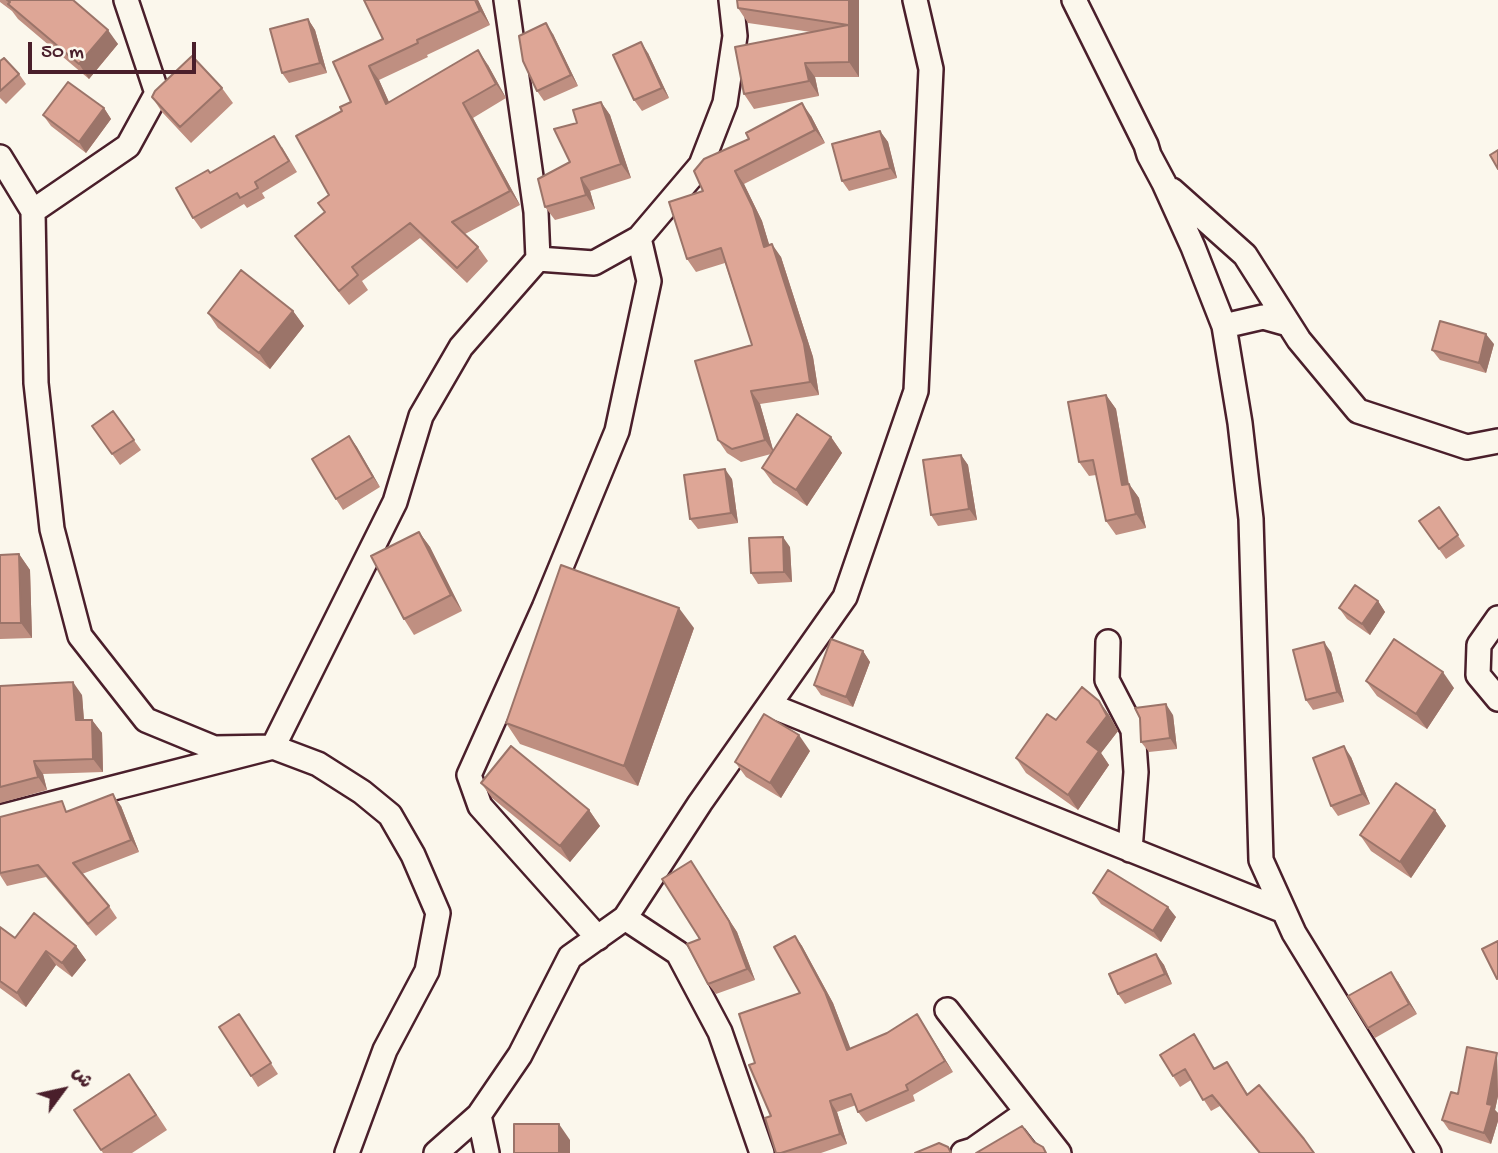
<!DOCTYPE html>
<html>
<head>
<meta charset="utf-8">
<style>
  body { margin:0 }
  #map { position:relative; width:1498px; height:1153px; overflow:hidden; background:#fbf7ec; font-family:"Gochi Hand","Playpen Sans Arabic",sans-serif }
  canvas { display:block }
  .north { position:absolute; left:28px; top:1055px; width:70px; height:70px; -webkit-text-stroke:5px #fbf7ec; paint-order:stroke; rotate:57deg; font-size:19px; font-weight:700; line-height:28px; text-align:center; color:#4a1f2b }
  .north::after { content:''; display:block; margin:auto; width:24px; height:32px; background:#4a1f2b; clip-path:polygon(50% 0,100% 100%,50% 72%,0 100%) }
  .scale { position:absolute; left:28px; top:42px; width:168px; height:32px; box-sizing:border-box; border:4px solid #4a1f2b; border-top:0; padding-left:9px; font-size:21px; line-height:24px; white-space:nowrap; color:#4a1f2b; -webkit-text-stroke:5px #fbf7ec; paint-order:stroke }
</style>
</head>
<body>
<div id="map">
<canvas width="1498" height="1153"></canvas>
<div class="north">ش</div>
<div class="scale">50 m</div>
</div>
<script>
const c = document.querySelector('canvas').getContext('2d');
c.lineJoin = 'round';
const shape = rows => new Path2D(rows.map(r => 'M' + r).join(''));
function stroke(path, color, width, dash) { c.strokeStyle = color; c.lineWidth = width; c.lineCap = dash ? 'butt' : 'round'; c.setLineDash(dash || []); c.stroke(path); }
function paint(path, color) { c.fillStyle = color; c.fill(path, 'evenodd'); }
const minor = shape([
  [126,0,157,93,128,146,33,211,36,383,52,529,80,636,146,720,214,748,273,747,318,764,362,792,390,815,413,855,438,913,427,971,385,1050,347,1153],
  [1074,0,1146,145,1149,155,1164,183,1193,247,1224,326,1240,423,1251,519,1261,860,1294,933,1429,1153],
  [0,157,33,211],
  [1172,190,1245,255,1299,340,1358,411,1467,447,1498,441],
  [538,259,594,263,639,238,701,165,725,103,735,36,731,0],
  [1224,326,1263,317,1288,324],
  [1498,618,1479,645,1478,675,1498,699],
  [1108,642,1107,680,1133,730,1136,772,1130,850],
  [769,705,1284,911],
  [0,817,273,747,395,502,421,416,461,347,538,259,536,212,506,0],
  [625,918,700,803,845,597,916,391,931,69,915,0],
  [598,938,480,806,469,775,544,608,617,431,649,281,639,238],
  [947,1010,1059,1153],
  [479,1115,487,1153],
  [436,1153,479,1115,520,1055,570,957,625,918,678,953,720,1032,762,1153],
  [963,1153,973,1150,1027,1112]
]);
const wall = shape([
  [0,0,73,0,118,44,89,79,18,19,12,11,0,2],
  [364,0,478,0,490,25,427,55,428,57,379,80,389,102,488,65,506,98,473,118,520,205,465,234,478,247,488,261,467,283,420,238,362,281,368,290,349,305,305,250,295,236,325,212,329,195,342,111,351,102,383,39],
  [737,0,859,0,859,77,815,77,819,96,754,109,744,94,811,32,748,23,738,8],
  [308,19,315,30,327,73,289,83,282,73],
  [553,34,578,86,544,101,537,91],
  [648,53,669,98,642,111,634,100],
  [0,61,19,74,26,84,6,104,0,98],
  [222,88,233,103,191,143,162,112,152,97],
  [601,102,610,115,631,178,590,191,595,209,555,220,545,207,570,162,577,123],
  [104,108,111,119,86,153,51,126,43,115],
  [811,116,825,143,744,184,762,221,769,245,781,257,813,357,819,395,760,404,773,450,831,437,842,453,807,506,773,483,762,468,771,454,741,462,727,453,718,440,752,345,725,263,696,272,687,259,703,191,749,139],
  [880,131,888,142,897,178,849,191,842,181],
  [282,147,297,172,262,193,265,198,247,208,244,204,201,229,193,218,210,173],
  [293,311,304,326,270,369,218,328,208,313],
  [1494,344,1486,373,1440,360,1432,350],
  [1106,395,1116,409,1129,484,1139,498,1146,528,1116,535,1106,521,1096,475,1089,476,1079,462],
  [113,411,141,450,120,465,92,426],
  [349,437,380,487,343,510,336,499],
  [961,455,968,465,977,520,938,526,931,515],
  [732,479,738,523,698,529,690,519],
  [1439,507,1465,546,1446,559,1419,521],
  [419,532,430,547,462,611,414,635,404,619],
  [790,547,792,582,758,584,751,573],
  [19,554,30,570,32,638,0,639,0,555],
  [1378,601,1385,612,1370,635,1347,619,1339,608],
  [694,628,638,786,520,744,506,723],
  [863,651,870,662,853,707,821,695,814,685],
  [1331,652,1344,702,1313,710,1306,700],
  [1366,681,1454,688,1427,729,1377,696],
  [0,686,82,695,84,720,92,720,102,733,103,772,43,774,47,790,0,803],
  [1099,701,1109,715,1118,731,1101,753,1109,765,1078,810,1026,773,1016,758,1056,720],
  [1173,715,1177,749,1149,752,1141,742],
  [810,751,781,798,746,777,735,762],
  [1351,757,1370,804,1338,816,1331,806],
  [481,783,589,810,600,826,570,862,492,798],
  [121,806,139,852,82,874,109,906,117,918,96,936,46,877,7,886,0,875,0,817],
  [1435,810,1446,826,1411,878,1371,851,1360,835],
  [691,861,737,932,755,980,716,994,708,984,700,939],
  [1093,893,1176,917,1161,942,1101,904],
  [0,927,15,938,76,946,86,960,72,977,56,965,26,1007,0,988],
  [795,936,802,946,833,1003,850,1049,887,1033,917,1014,953,1072,913,1095,915,1101,866,1122,858,1112,856,1105,837,1112,847,1144,821,1153,776,1153,771,1116,755,1063,800,993],
  [1156,954,1164,965,1172,984,1125,1004,1118,994],
  [1398,982,1417,1014,1375,1038,1368,1028],
  [246,1025,278,1074,258,1087,251,1076],
  [1194,1034,1215,1069,1227,1062,1248,1094,1314,1153,1259,1153,1220,1106,1211,1111,1191,1080,1180,1087,1173,1076],
  [1497,1053,1498,1096,1495,1110,1498,1113,1498,1121,1491,1144,1449,1130,1442,1120,1458,1094],
  [140,1089,167,1130,132,1153,103,1153,74,1110]
]);
const shadedWall = shape([
  [475,0,478,0,490,25,480,11],
  [849,0,859,0,859,77,849,62],
  [308,19,315,30,327,73,320,63],
  [546,23,553,34,578,86,571,75],
  [108,30,118,44,89,79,79,64],
  [641,42,648,53,669,98,662,88],
  [478,50,488,65,506,98,496,84],
  [805,63,815,77,819,96,809,81],
  [369,66,379,80,396,118,386,104],
  [601,102,610,115,631,178,621,164],
  [463,103,473,118,520,205,510,191],
  [802,103,811,116,825,143,815,130],
  [104,108,111,119,86,153,79,142],
  [880,131,888,142,897,178,890,168],
  [735,171,744,184,762,221,774,260,764,247],
  [581,178,590,191,595,209,586,195],
  [772,244,781,257,813,357,819,395,810,382],
  [293,311,304,326,270,369,259,353],
  [1486,334,1494,344,1486,373,1479,363],
  [751,391,760,404,774,453,765,440],
  [1106,395,1116,409,1131,499,1122,485],
  [349,436,357,447,380,487,373,477],
  [831,437,842,453,807,506,796,490],
  [961,455,968,465,977,520,969,509],
  [725,469,732,479,738,523,731,513],
  [1129,484,1139,498,1146,528,1136,514],
  [419,532,430,547,462,611,451,595],
  [783,537,790,547,792,582,784,572],
  [19,554,30,570,32,638,21,623],
  [1378,601,1385,612,1370,635,1362,624],
  [679,608,694,628,638,786,624,766],
  [1324,642,1331,652,1344,702,1337,692],
  [863,651,870,662,853,707,846,697],
  [1443,672,1454,688,1427,729,1416,714],
  [73,682,82,695,85,734,76,720],
  [1099,701,1109,715,1118,731,1101,753,1109,765,1078,810,1068,795,1087,742],
  [1166,704,1173,715,1177,749,1170,738],
  [92,720,102,733,103,772,93,759],
  [799,735,810,751,781,798,770,783],
  [1344,746,1351,757,1370,804,1362,794],
  [34,761,43,774,47,790,38,777],
  [113,794,121,806,139,852,131,840],
  [589,810,600,826,570,862,560,846],
  [1435,810,1446,826,1411,878,1400,862],
  [691,861,737,932,755,980,747,969],
  [1168,907,1176,917,1161,942,1153,931],
  [795,936,802,946,833,1003,855,1060,847,1050],
  [76,946,86,960,72,977,62,963],
  [46,951,56,965,26,1007,17,993],
  [1156,954,1164,965,1172,984,1165,974],
  [1391,972,1398,982,1417,1014,1409,1004],
  [917,1014,924,1025,953,1072,945,1061],
  [1497,1053,1498,1096,1495,1110,1498,1113,1498,1121,1491,1144,1484,1133,1487,1104],
  [830,1101,837,1112,847,1144,840,1134],
  [559,1124,570,1140,570,1153,559,1153]
]);
const building = shape([
  [7,0,73,0,108,30,79,64,8,4,10,2,7,0],
  [364,0,475,0,480,11,417,40,418,43,369,66,386,104,478,50,496,84,463,103,510,191,452,222,478,247,457,268,410,223,352,267,358,275,339,291,295,236,325,212,318,203,329,195,296,136,342,111,340,107,351,102,333,62,383,39,364,0],
  [737,0,849,0,849,62,805,63,809,81,744,94,735,47,848,25,738,8,737,0],
  [308,19,320,63,282,73,270,29,308,19],
  [546,23,571,75,537,91,523,61,519,36,546,23],
  [641,42,662,88,634,100,613,55,641,42],
  [192,56,222,88,180,127,152,97,155,91,192,56],
  [4,58,19,74,0,91,0,61,4,58],
  [68,82,104,108,79,142,43,115,68,82],
  [601,102,621,164,581,178,586,195,545,207,538,179,570,162,554,129,577,123,573,110,601,102],
  [802,103,815,130,735,171,753,208,764,247,772,244,804,344,810,382,751,391,765,440,732,449,718,440,695,361,752,345,721,248,687,259,669,202,703,191,694,171,704,159,749,139,746,133,802,103],
  [880,131,890,168,842,181,832,144,880,131],
  [274,136,289,161,255,182,258,188,240,198,237,193,193,218,176,188,208,170,210,173,274,136],
  [1498,150,1498,169,1490,155,1498,150],
  [241,270,293,311,259,353,208,313,241,270],
  [1440,321,1486,334,1479,363,1432,350,1440,321],
  [1106,395,1122,485,1129,484,1136,514,1106,521,1093,460,1079,462,1068,402,1106,395],
  [113,411,134,440,112,454,92,426,113,411],
  [797,414,831,437,796,490,762,468,797,414],
  [349,436,373,477,336,499,312,459,349,436],
  [961,455,969,509,931,515,923,460,961,455],
  [725,469,731,513,690,519,684,475,725,469],
  [1439,507,1458,535,1439,549,1419,521,1439,507],
  [419,532,451,595,404,619,371,556,419,532],
  [783,537,784,572,751,573,749,538,783,537],
  [19,554,21,623,0,623,0,555,19,554],
  [561,565,679,608,624,766,506,723,561,565],
  [1355,585,1378,601,1362,624,1339,608,1355,585],
  [831,639,863,651,846,697,814,685,831,639],
  [1394,639,1443,672,1416,714,1366,681,1394,639],
  [1324,642,1337,692,1306,700,1293,650,1324,642],
  [73,682,76,720,92,720,93,759,34,761,38,777,0,787,0,686,73,682],
  [1082,687,1099,701,1107,716,1087,742,1099,751,1068,795,1016,758,1047,714,1056,720,1082,687],
  [1166,704,1170,738,1141,742,1140,718,1135,708,1166,704],
  [764,714,799,735,770,783,735,762,764,714],
  [511,746,589,810,560,846,481,783,511,746],
  [1344,746,1362,794,1331,806,1313,758,1344,746],
  [1396,783,1435,810,1400,862,1360,835,1396,783],
  [113,794,131,840,73,863,109,906,88,924,38,865,0,873,0,817,62,801,66,812,113,794],
  [691,861,729,921,747,969,708,984,687,944,700,939,662,879,691,861],
  [1108,870,1168,907,1153,931,1093,893,1108,870],
  [34,913,76,946,62,963,46,951,17,993,0,981,0,927,15,938,34,913],
  [795,936,825,992,847,1050,887,1033,917,1014,945,1061,906,1085,908,1090,858,1112,851,1094,830,1101,840,1134,781,1153,776,1153,765,1118,771,1116,749,1065,755,1063,739,1014,800,993,774,947,795,936],
  [1498,941,1498,978,1497,979,1482,949,1498,941],
  [1156,954,1165,974,1118,994,1109,974,1156,954],
  [1391,972,1409,1004,1368,1028,1348,996,1391,972],
  [239,1014,271,1063,251,1076,219,1027,239,1014],
  [1194,1034,1214,1069,1227,1062,1247,1095,1259,1085,1304,1139,1314,1153,1260,1153,1212,1095,1203,1100,1185,1069,1173,1076,1160,1055,1194,1034],
  [1467,1047,1497,1053,1487,1104,1492,1105,1484,1133,1442,1120,1451,1092,1458,1094,1467,1047],
  [129,1074,156,1115,101,1150,74,1110,129,1074],
  [514,1124,559,1124,559,1153,514,1153,514,1124],
  [1022,1126,1034,1142,1043,1147,1046,1153,976,1153,1022,1126],
  [939,1143,948,1147,951,1153,915,1153,939,1143]
]);
stroke(minor, '#4a1f2b', 28);
stroke(minor, '#fbf7ec', 23);
paint(wall, '#bf8f81');
paint(shadedWall, '#9b7469');
paint(building, '#dea696');
stroke(building, '#9b7469', 2);
</script>
</body>
</html>
